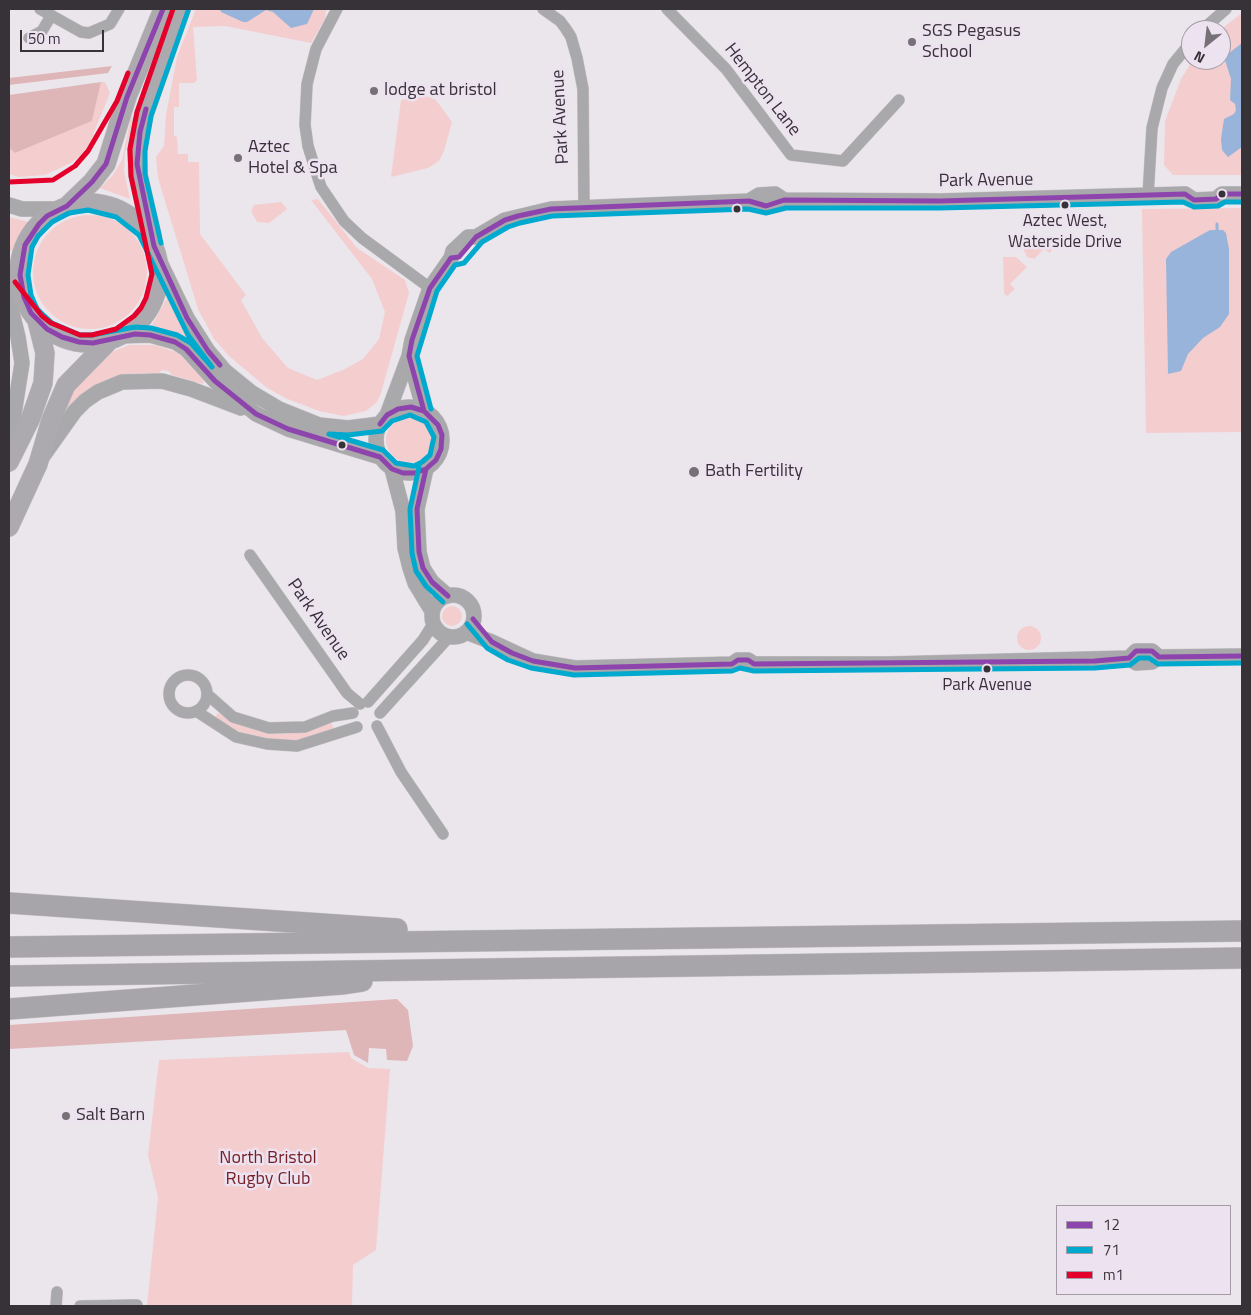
<!DOCTYPE html>
<html>
<head>
<meta charset="utf-8">
<style>
  body { margin:0 }
  #map { position:relative; width:1251px; height:1315px; overflow:hidden; background:#ebe6ec; font-family:"Titillium Web",sans-serif }
  canvas { display:block }
  .frame { position:absolute; inset:0; border:10px solid #363238; pointer-events:none }
  .legend { position:absolute; left:1056px; top:1205px; width:175px; height:90px; box-sizing:border-box; background:#ece2f0; border:1px solid #a39ca6; margin:0; padding:6px 9px; list-style:none; font-size:15px; color:#363238 }
  .legend li { display:flex; align-items:center; gap:10px; height:25px }
  .legend b { width:25px; border:1px solid #a39ca6 }
  .north { position:absolute; left:1181px; top:20px; width:50px; height:50px; box-sizing:border-box; background:#ece2f0; border:1px solid #a39ca6; border-radius:50%; rotate:209deg; font-size:14px; font-weight:700; line-height:20px; text-align:center; color:#363238 }
  .north::after { content:''; display:block; margin:auto; width:18px; height:22px; background:#757177; clip-path:polygon(50% 0,100% 100%,50% 72%,0 100%) }
  .scale { position:absolute; left:20px; top:30px; width:84px; height:22px; box-sizing:border-box; border:2px solid #363238; border-top:0; padding-left:6px; font-size:15px; line-height:18px; white-space:nowrap; color:#363238; -webkit-text-stroke:4px #ece2f0; paint-order:stroke }
</style>
</head>
<body>
<div id="map">
<canvas width="1251" height="1315"></canvas>
<div class="frame"></div>
<ul class="legend">
<li><b style="height:6px;background:#8e44ad"></b>12</li>
<li><b style="height:6px;background:#00a9ce"></b>71</li>
<li><b style="height:6px;background:#e4002b"></b>m1</li>
</ul>
<div class="north">N</div>
<div class="scale">50 m</div>
</div>
<script>
const c = document.querySelector('canvas').getContext('2d');
c.lineJoin = 'round';
function paint(path, color) { c.fillStyle = color; c.fill(path, 'evenodd'); }
const shape = rows => new Path2D(rows.map(r => 'M' + r).join(''));
function stroke(path, color, width, dash) { c.strokeStyle = color; c.lineWidth = width; c.lineCap = dash ? 'butt' : 'round'; c.setLineDash(dash || []); c.stroke(path); }
function drawText(font, color, halo, rows, align = 'center') {
  c.font = font + ' "Titillium Web",sans-serif'; c.lineWidth = 5; c.setLineDash([]); c.textBaseline = 'middle'; c.strokeStyle = halo; c.fillStyle = color; for (const [text, x, y, turn = 0] of rows) {
    c.save(); c.translate(x, y); c.rotate((+turn || 0) * Math.PI / 180); c.textAlign = isNaN(turn) ? turn : align; if (halo) c.strokeText(text, 0, 0); c.fillText(text, 0, 0); c.restore();
  }
}
const green = shape([
  [196,9,326,9,325,19,311,43,225,26,193,27,197,80,194,83,179,83,179,107,174,107,174,136,177,137,178,154,188,154,188,162,199,162,200,234,246,295,241,300,262,338,288,368,317,380,343,370,363,359,379,339,385,312,372,279,311,200,318,199,357,248,405,280,409,293,381,393,377,402,366,411,344,416,319,411,285,398,266,387,228,355,214,339,198,309,158,178,156,157,164,146,166,115,177,57],
  [1242,13,1242,175,1173,175,1164,165,1165,121,1181,79,1193,60,1221,60,1220,30],
  [101,82,105,82,110,93,90,142,81,155,71,163,45,175,18,177,9,174,9,148,15,153,92,121],
  [426,96,436,100,452,122,444,151,439,161,428,168,391,177,401,100],
  [131,117,134,118,125,153,124,171,130,199,100,188,113,175,122,160],
  [281,202,287,209,269,223,257,222,251,211,254,205],
  [1242,208,1242,432,1146,433,1142,209],
  '33 272a57 57 0 1 1 114 0a57 57 0 1 1-114 0Z',
  [9,217,29,222,14,250,10,251],
  [1024,243,1048,244,1052,250,1050,253,1044,249,1034,259,1027,257,1022,246],
  [1003,257,1016,257,1027,267,1010,284,1015,289,1007,296,1004,293],
  [167,298,185,331,204,356,233,386,178,336,152,325],
  [129,345,155,345,178,353,204,378,203,384,172,375,169,371,162,370,159,373,129,374,109,379,60,419,72,389,107,354],
  '386 440a23 23 0 1 1 46 0a23 23 0 1 1-46 0Z',
  '442 616a10 10 0 1 1 20 0a10 10 0 1 1-20 0Z',
  '1017 638a12 12 0 1 1 24 0a12 12 0 1 1-24 0Z',
  [218,713,244,726,274,734,305,732,331,723,335,730,295,741,280,741,237,731,214,719],
  [349,1052,351,1058,368,1068,390,1069,376,1250,353,1265,352,1306,147,1306,158,1197,148,1155,159,1060]
]);
const forest = shape([
  [112,66,108,73,9,85,9,78],
  [101,82,92,121,15,153,9,148,9,95],
  [397,999,408,1010,413,1046,407,1061,387,1060,386,1049,369,1048,368,1063,354,1055,346,1030,9,1049,9,1025]
]);
const water = shape([
  [220,9,314,9,307,24,291,28,273,12,266,10,247,22,243,22,221,12],
  [1242,43,1242,147,1228,157,1222,150,1221,139,1224,119,1234,114,1236,110,1235,104,1230,100,1231,79,1224,57],
  [1210,230,1223,230,1226,233,1229,249,1229,314,1220,327,1203,338,1188,354,1181,371,1168,374,1166,259,1171,252]
]);
const stream = shape([
  [1217,230,1217,224]
]);
const minor = shape([
  [40,9,81,32,89,33,110,24,119,9],
  [337,9,316,49,307,84,305,125,308,146,318,178,321,187,344,221,362,238,430,288],
  [543,9,560,21,566,29,571,37,577,58,583,89,584,207],
  [667,9,726,69,791,155,843,161,899,100],
  [1202,30,1226,9],
  [29,38,42,31,51,16],
  [1148,196,1152,128,1162,88,1173,64,1191,42],
  [250,555,347,693,360,704],
  '169 694a19 19 0 1 1 38 0a19 19 0 1 1-38 0Z',
  [207,694,233,717,269,728,305,727,333,716,353,713],
  [368,702,423,640,433,624],
  [196,711,236,737,267,744,297,746,357,727],
  [380,713,449,637],
  [377,726,401,772,443,834],
  [56,1306,57,1292],
  [80,1306,137,1305]
]);
const tertiary = shape([
  [749,201,766,206,774,205,784,200,940,201,1185,194,1194,200,1216,199,1222,194,1242,194],
  [9,205,22,209,59,209],
  [158,258,187,318,208,351,225,371,252,393,279,409,319,425,348,428,380,424],
  [9,287,31,313],
  [9,300,18,337,22,363,9,446],
  [119,336,150,335,175,342,186,349,215,381,256,414,288,429,380,457],
  [409,356,424,411],
  '376 440a33 33 0 1 1 66 0a33 33 0 1 1-66 0Z',
  [387,415,409,356,412,340,430,288,451,258,453,251,468,237,476,237,505,220,551,209,749,201,759,195,775,194,784,200],
  [43,456,75,411,85,401,98,392,122,382,162,381,191,389,241,408],
  [392,469,403,511,405,548,410,568,415,583,432,611],
  [426,469,417,509,419,552,423,568,432,582,448,596],
  '432 616a21 21 0 1 1 42 0a21 21 0 1 1-42 0Z',
  [466,632,492,642,533,661,575,668,732,664,738,660,748,660,754,664,888,664,1129,658,1136,663,1152,662,1159,657,1242,656],
  [1129,658,1136,651,1152,651,1159,657]
]);
const primary = shape([
  '19 273a70 70 0 1 1 140 0a70 70 0 1 1-140 0Z',
  [67,206,92,182,106,164,127,97,163,9],
  [152,236,138,175,137,150,144,114,181,9],
  [9,462,30,420,43,383,45,353,37,321],
  [9,527,38,464,51,420,66,385,110,340]
]);
const motorway = shape([
  [9,903,397,929],
  [9,947,1242,931],
  [9,976,1242,958],
  [9,1009,342,984,362,981]
]);
const bus1 = shape([
  [163,9,127,97,106,164,92,182,67,206,47,216,39,224,25,245,20,275,24,297,31,313,47,329,62,337,79,342,93,343,135,334,150,335,175,342,186,349,215,381,256,414,288,429,380,457,392,469,403,473,415,473,426,469,436,460,441,449,442,435,438,425,424,411,411,407,398,409,387,415,380,424],
  [146,109,140,132,137,164,154,246,187,318,208,351,220,365],
  [424,411,409,356,412,340,430,288,451,258,459,257,476,237,505,220,518,216,551,209,749,201,766,206,784,200,940,201,1185,194,1194,200,1216,199,1222,194,1242,194],
  [426,469,417,509,419,552,423,568,432,582,448,596],
  [473,619,492,642,512,653,533,661,575,668,732,664,738,660,748,660,754,664,1095,661,1129,658,1136,651,1152,651,1159,657,1242,656]
]);
const bus2 = shape([
  [88,210,116,217,139,235,188,335,212,367,191,343,177,335,151,328,135,327,92,335,80,335,52,323,37,309,31,295,28,275,32,247,38,236,52,222,69,213,88,210],
  [161,243,145,174,145,151,151,116,188,11],
  [431,409,417,356,437,291,455,265,464,263,482,242,508,227,520,223,552,216,748,209,766,213,786,208,940,208,1183,202,1194,207,1218,206,1225,202,1242,202],
  [410,415,426,422,434,437,430,455,422,462,414,466,396,463,383,450,329,434,348,435,382,431,392,421,410,415],
  [419,467,410,509,412,553,416,571,426,586,443,602],
  [467,624,487,648,508,660,531,668,574,675,732,671,740,668,754,671,1095,668,1130,665,1139,658,1149,658,1158,664,1242,663]
]);
const bus3 = shape([
  [9,182,53,180,75,166,88,151,117,101,128,73],
  [15,282,42,316,51,323,80,335,92,335,116,329,134,316,141,308,146,298,152,274,131,176,130,149,137,112,173,9]
]);
const markers = [
  [912,42,5,"#757177"],
  [374,91,5,"#757177"],
  [238,158,5,"#757177"],
  [1222,194,4.5,"#363238"],
  [1065,205,4.5,"#363238"],
  [737,209,4.5,"#363238"],
  [342,445,4.5,"#363238"],
  [694,472,6,"#757177"],
  [987,669,4.5,"#363238"],
  [66,1116,5,"#757177"]
];
const busNames = [
  ["Aztec West,",1065,222],
  ["Waterside Drive",1065,243],
  ["Park Avenue",987,686]
];
const poiNames = [
  ["SGS Pegasus",922,32],
  ["School",922,53],
  ["lodge at bristol",384,91],
  ["Aztec",248,148],
  ["Hotel & Spa",248,169],
  ["Bath Fertility",705,472],
  ["Salt Barn",76,1116]
];
const streetNames = [
  ["Hempton Lane",762,90,52],
  ["Park Avenue",561,117,-93],
  ["Park Avenue",986,181,-1],
  ["Park Avenue",318,620,55]
];
const parkNames = [
  ["North Bristol",268,1159],
  ["Rugby Club",268,1180]
];
paint(green, '#f4cdcf');
paint(forest, '#dfb6b7');
paint(water, '#98b4da');
stroke(stream, '#98b4da', 3);
stroke(minor, '#c6c3c7', 12);
stroke(tertiary, '#c6c3c7', 16);
stroke(primary, '#c6c3c7', 20);
stroke(motorway, '#c6c3c7', 22);
stroke(minor, '#a9a8ab', 11);
stroke(tertiary, '#a9a8ab', 15);
stroke(primary, '#adaaaf', 19);
stroke(motorway, '#a8a5aa', 21);
stroke(bus1, '#8e44ad', 5);
stroke(bus2, '#00a9ce', 5);
stroke(bus3, '#e4002b', 5);
for (const [x, y, r, color] of markers) { const dot = new Path2D(); dot.arc(x, y, r, 0, 2 * Math.PI); c.fillStyle = color; c.fill(dot); stroke(dot, '#ece2f0', 2); }
drawText('17px', '#363238', '#ece2f0', busNames);
drawText('18px', '#363238', '#ece2f0', poiNames, 'left');
drawText('18px', '#363238', '#ece2f0', streetNames);
drawText('18px', '#751f26', '#ece2f0', parkNames);
</script>
</body>
</html>
